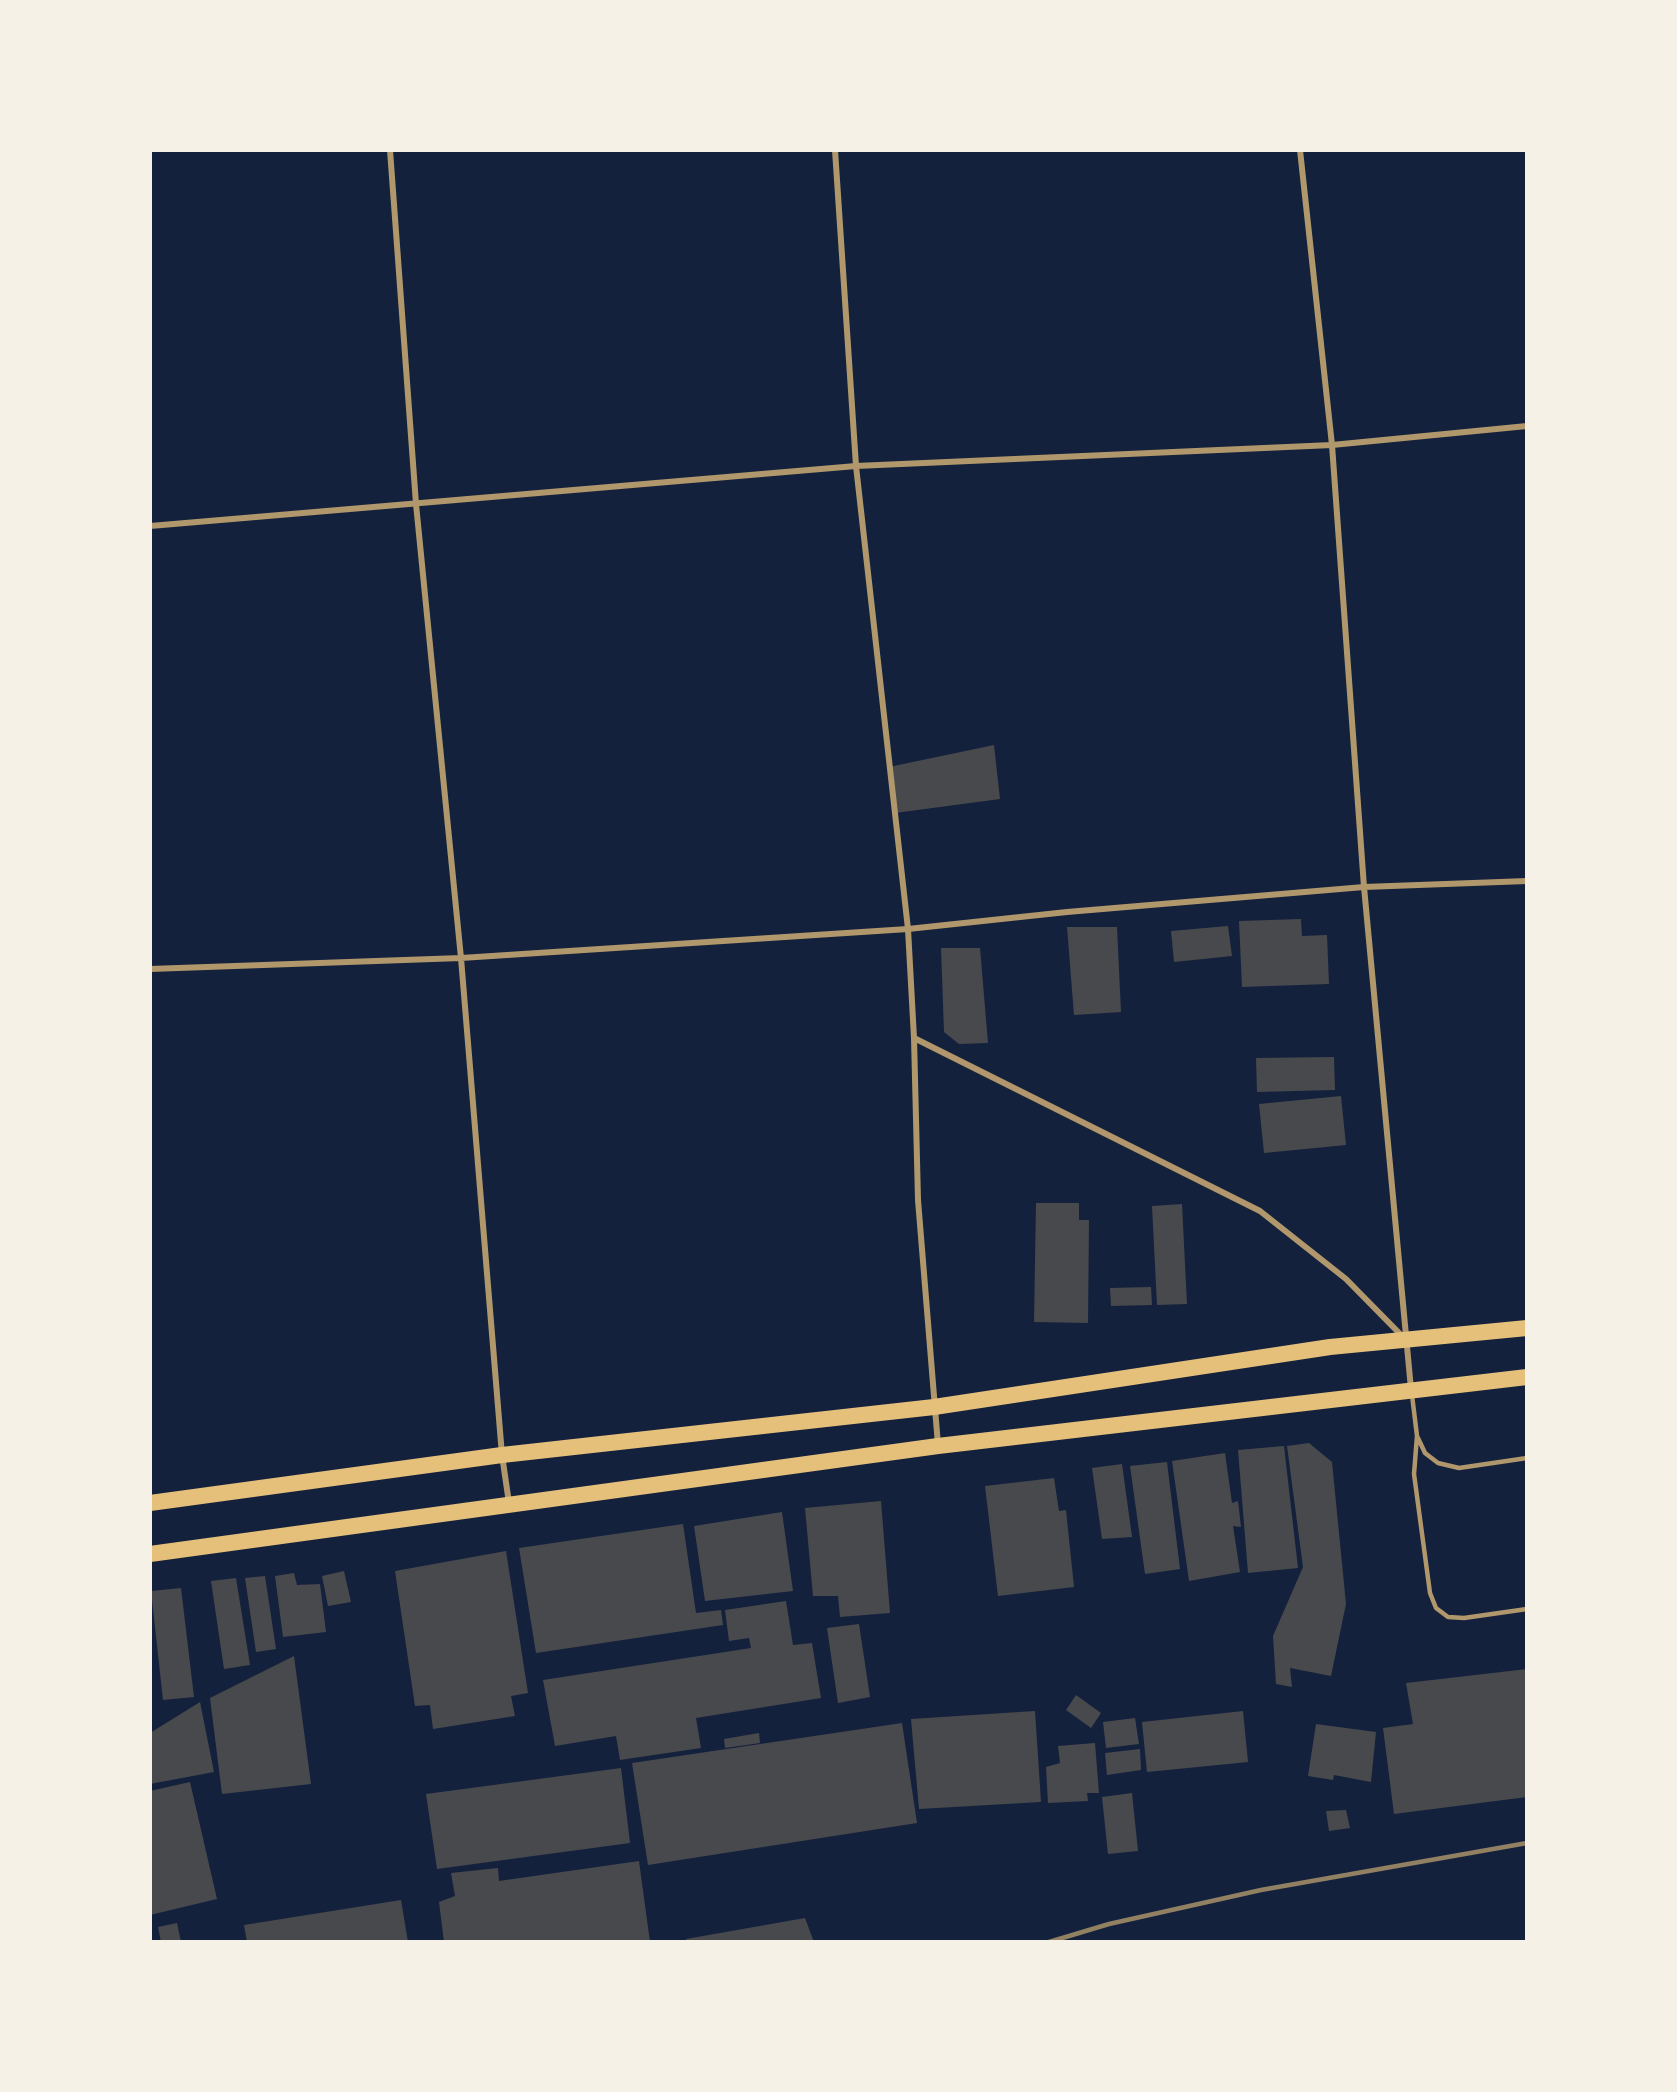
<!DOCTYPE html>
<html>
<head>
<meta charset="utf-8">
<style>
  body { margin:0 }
  #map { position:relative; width:1677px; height:2092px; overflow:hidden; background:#14213d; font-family:Bitter,serif }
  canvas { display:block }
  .frame { position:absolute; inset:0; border:152px solid #f6f1e7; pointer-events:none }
</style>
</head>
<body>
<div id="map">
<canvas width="1677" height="2092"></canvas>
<div class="frame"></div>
</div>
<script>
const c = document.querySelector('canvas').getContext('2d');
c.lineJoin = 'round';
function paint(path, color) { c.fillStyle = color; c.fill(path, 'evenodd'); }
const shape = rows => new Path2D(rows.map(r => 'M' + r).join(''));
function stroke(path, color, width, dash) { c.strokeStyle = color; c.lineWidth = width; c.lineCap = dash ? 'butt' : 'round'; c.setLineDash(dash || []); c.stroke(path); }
const building = shape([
  [994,745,1000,799,895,813,889,767],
  [1301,919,1302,936,1327,935,1329,984,1242,987,1239,921],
  [1228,926,1232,956,1174,962,1171,931],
  [1067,927,1117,927,1121,1012,1074,1015],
  [941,948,980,948,988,1043,959,1044,944,1032],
  [1334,1057,1335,1090,1257,1092,1256,1058],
  [1341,1096,1346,1145,1264,1153,1259,1104],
  [1036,1203,1079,1203,1079,1220,1089,1220,1088,1323,1034,1322],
  [1182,1204,1187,1304,1157,1305,1152,1206],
  [1151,1287,1152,1305,1111,1306,1110,1288],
  [1309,1443,1332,1462,1346,1604,1331,1676,1290,1668,1292,1687,1276,1684,1273,1636,1303,1567,1287,1446],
  [1284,1446,1298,1568,1248,1573,1238,1450],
  [1225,1453,1232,1503,1238,1501,1241,1527,1233,1526,1240,1572,1189,1581,1172,1461],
  [1167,1462,1180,1569,1145,1574,1130,1466],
  [1122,1464,1132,1537,1102,1539,1092,1468],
  [1054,1478,1059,1511,1066,1510,1074,1587,998,1596,985,1486],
  [881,1501,890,1613,840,1617,838,1596,813,1596,805,1508],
  [782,1512,793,1591,705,1601,694,1526],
  [683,1524,696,1613,721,1610,723,1625,536,1653,519,1548],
  [506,1551,528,1693,511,1696,515,1716,433,1729,430,1705,415,1706,395,1571],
  [344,1571,351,1602,328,1606,322,1576],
  [294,1573,297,1585,320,1584,326,1632,283,1637,275,1576],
  [265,1576,276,1649,256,1652,245,1578],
  [236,1578,250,1665,224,1669,211,1581],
  [181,1588,194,1697,163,1700,151,1591],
  [786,1601,793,1645,812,1643,821,1698,696,1718,701,1748,620,1760,616,1736,555,1746,543,1680,751,1648,749,1638,729,1641,725,1610],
  [859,1624,870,1697,838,1703,827,1628],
  [294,1656,311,1784,222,1794,210,1698],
  [1527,1669,1527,1797,1394,1814,1383,1728,1413,1724,1406,1683],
  [1076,1695,1101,1713,1091,1728,1066,1710],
  [200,1702,214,1772,150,1784,150,1733],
  [1035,1711,1041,1802,919,1809,911,1719],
  [1243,1711,1248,1762,1147,1772,1142,1722],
  [1135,1718,1139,1744,1106,1748,1103,1722],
  [902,1723,917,1823,648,1865,632,1763],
  [1316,1724,1376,1732,1371,1782,1334,1775,1333,1780,1308,1776],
  [759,1733,760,1743,725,1748,724,1739],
  [1095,1743,1099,1793,1087,1793,1088,1801,1048,1803,1046,1767,1060,1763,1058,1746],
  [1140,1749,1141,1770,1107,1775,1105,1753],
  [621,1768,630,1843,437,1869,426,1794],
  [190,1782,217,1899,150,1915,150,1791],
  [1132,1793,1138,1851,1108,1854,1102,1797],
  [1346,1810,1350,1828,1329,1831,1326,1811],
  [639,1861,650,1942,444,1942,439,1902,455,1896,451,1873,498,1868,499,1881],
  [401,1900,408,1942,247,1942,244,1925],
  [805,1918,814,1942,686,1942,686,1939],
  [177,1923,181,1942,161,1942,158,1927]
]);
const service = shape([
  [1412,1395,1417,1436,1414,1474,1430,1593,1436,1608,1448,1617,1464,1618,1527,1609],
  [1418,1438,1425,1453,1438,1463,1459,1468,1527,1458]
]);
const minor = shape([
  [390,150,416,504,461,958,502,1455,509,1503],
  [835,150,856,466,908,929,914,1038,918,1200,938,1445],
  [1300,150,1332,445,1364,887,1411,1389],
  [150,526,856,466,1332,445,1527,426],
  [150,969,461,958,908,929,1067,912,1364,887,1527,881],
  [914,1038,1260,1211,1346,1279,1404,1338]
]);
const trunk = shape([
  [150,1503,502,1455,934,1407,1330,1347,1527,1328],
  [150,1554,938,1446,1527,1377]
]);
const rail = shape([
  [1049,1942,1109,1924,1261,1890,1527,1843]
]);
paint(building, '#48494c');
stroke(service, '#b1986c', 4.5);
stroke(minor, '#b1986c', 6);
stroke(trunk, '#e5c07b', 16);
stroke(rail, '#918062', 4.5);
</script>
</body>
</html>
